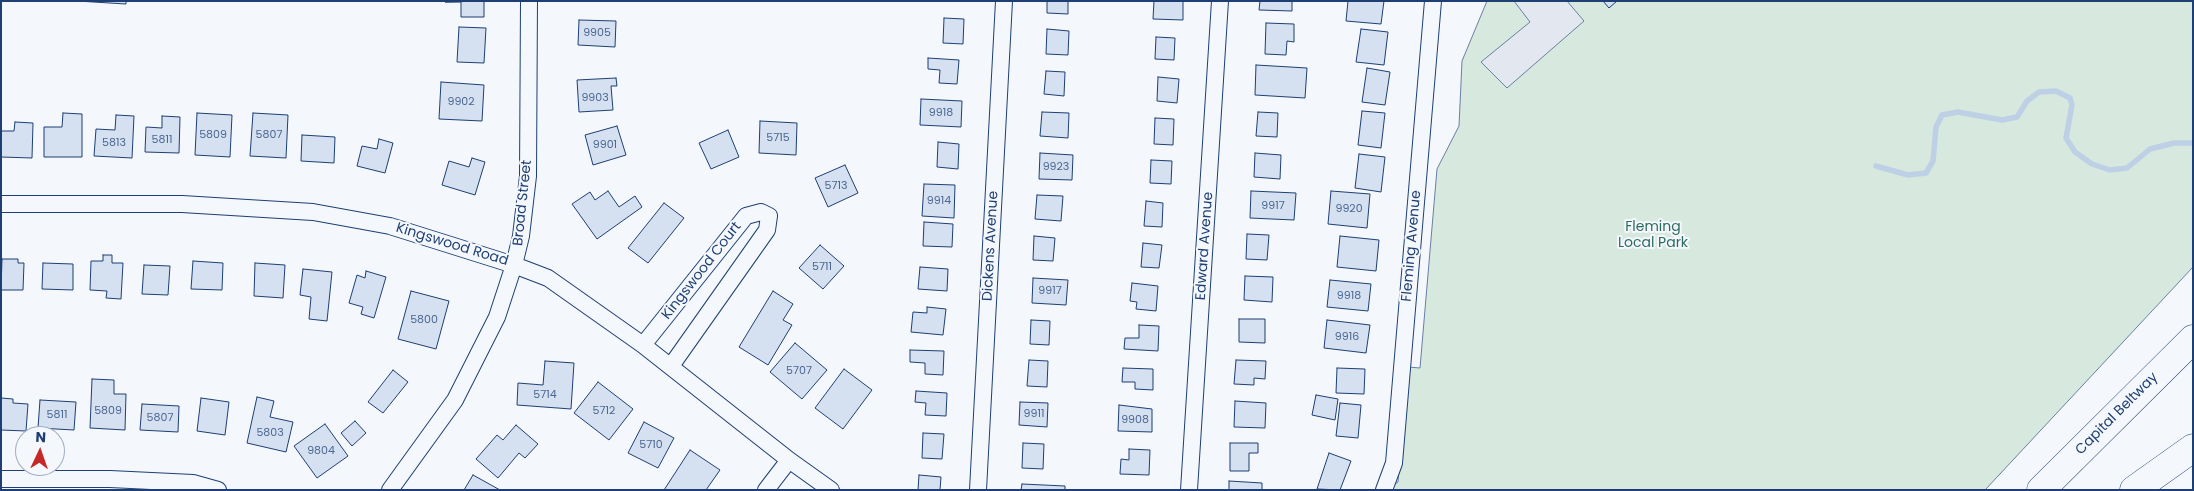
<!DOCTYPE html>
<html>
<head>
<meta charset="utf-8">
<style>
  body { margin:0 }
  #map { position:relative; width:2194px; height:491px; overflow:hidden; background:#f4f7fb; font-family:Poppins,sans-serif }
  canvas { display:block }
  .frame { position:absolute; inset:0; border:2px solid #1d3f73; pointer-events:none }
  .north { position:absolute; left:15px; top:426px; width:50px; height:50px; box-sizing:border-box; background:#f4f7fb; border:1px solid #9eadc5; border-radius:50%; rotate:3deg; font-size:14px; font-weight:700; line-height:20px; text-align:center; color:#1d3f73 }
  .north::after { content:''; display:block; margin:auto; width:18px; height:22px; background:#c62828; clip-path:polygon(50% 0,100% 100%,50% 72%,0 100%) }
</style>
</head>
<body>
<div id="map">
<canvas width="2194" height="491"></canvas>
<div class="frame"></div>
<div class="north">N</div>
</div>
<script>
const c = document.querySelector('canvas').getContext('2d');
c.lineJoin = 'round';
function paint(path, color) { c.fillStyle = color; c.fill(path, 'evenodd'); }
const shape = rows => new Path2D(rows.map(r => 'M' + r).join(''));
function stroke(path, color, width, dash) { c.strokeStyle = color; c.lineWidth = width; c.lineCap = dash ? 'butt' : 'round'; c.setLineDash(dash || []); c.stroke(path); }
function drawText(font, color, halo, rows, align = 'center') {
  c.font = font + ' Poppins,sans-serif'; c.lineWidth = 4; c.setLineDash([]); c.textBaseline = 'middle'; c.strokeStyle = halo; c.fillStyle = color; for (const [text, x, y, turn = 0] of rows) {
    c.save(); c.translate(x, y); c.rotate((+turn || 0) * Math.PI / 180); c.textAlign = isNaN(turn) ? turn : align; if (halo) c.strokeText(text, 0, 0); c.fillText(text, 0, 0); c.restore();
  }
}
const green = shape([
  [1487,1,2193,1,2193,267,1985,490,1386,490,1398,482,1408,367,1420,368,1437,169,1459,126,1462,61,1487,1]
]);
const parking = shape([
  [1514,1,1567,1,1584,21,1507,88,1481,62,1530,22,1514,1]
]);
const stream = shape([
  [1876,166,1908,175,1926,173,1933,161,1936,127,1942,115,1958,112,2002,120,2017,117,2027,101,2039,92,2056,91,2070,98,2072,105,2066,138,2075,152,2092,164,2110,170,2127,168,2150,149,2174,143,2193,143]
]);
const building = shape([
  [77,1,126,1,126,4,77,1],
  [484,1,484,17,461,17,461,2,445,2,484,1],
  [1047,1,1068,1,1068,14,1047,13,1047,1],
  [1154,1,1183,1,1183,20,1153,19,1154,1],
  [1260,1,1292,1,1292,11,1259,10,1260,1],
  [1348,1,1384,1,1381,24,1346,21,1348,1],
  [1603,1,1617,1,1609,8,1603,1],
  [944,18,964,19,963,44,943,43,944,18],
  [579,20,616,21,615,47,578,45,579,20],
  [1266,23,1294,24,1294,42,1287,41,1286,55,1265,54,1266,23],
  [459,27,486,28,484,63,457,62,459,27],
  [1047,29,1069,31,1068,55,1046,54,1047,29],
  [1361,29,1388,32,1384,65,1356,62,1361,29],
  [1156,37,1175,38,1174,60,1155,59,1156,37],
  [928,58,959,60,957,84,939,83,940,70,928,69,928,58],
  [1256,65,1307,68,1305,98,1255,95,1256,65],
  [1367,68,1390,72,1385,105,1362,102,1367,68],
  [1046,71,1065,72,1064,96,1044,94,1046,71],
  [1158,77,1179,79,1177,103,1157,101,1158,77],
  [616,78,617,86,611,86,613,110,579,112,577,80,616,78],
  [441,82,484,85,482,121,439,119,441,82],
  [921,99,962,101,961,127,920,125,921,99],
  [1362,111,1385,113,1381,148,1358,145,1362,111],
  [1042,112,1069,113,1068,138,1040,136,1042,112],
  [1258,112,1278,113,1277,137,1256,136,1258,112],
  [63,113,82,114,82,157,44,157,44,127,62,127,63,113],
  [197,113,232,115,230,157,195,155,197,113],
  [253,113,288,115,286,158,250,156,253,113],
  [116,115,134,116,132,158,94,156,96,129,115,130,116,115],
  [162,116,180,117,179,153,145,152,146,127,162,128,162,116],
  [1155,118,1174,119,1173,145,1154,144,1155,118],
  [760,121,797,123,796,155,759,153,760,121],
  [15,122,33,123,32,158,1,157,1,131,14,131,15,122],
  [617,126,626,155,593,165,585,135,617,126],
  [728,130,739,157,711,169,699,143,728,130],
  [302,135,335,137,334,163,301,161,302,135],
  [379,139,393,143,385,173,357,166,362,146,377,149,379,139],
  [938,142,959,144,958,169,937,167,938,142],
  [1040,153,1073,155,1072,180,1039,179,1040,153],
  [1255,153,1281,155,1280,179,1254,177,1255,153],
  [1359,154,1385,157,1381,192,1355,188,1359,154],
  [472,158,485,162,475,195,442,185,449,161,469,167,472,158],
  [1151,160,1172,161,1171,184,1150,183,1151,160],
  [845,165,858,193,828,207,815,178,845,165],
  [924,184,955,185,954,218,922,216,924,184],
  [608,191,619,207,635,196,642,207,597,239,572,204,590,192,595,200,608,191],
  [1251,191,1296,193,1294,220,1250,218,1251,191],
  [1331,191,1370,194,1367,228,1328,224,1331,191],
  [1037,195,1063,196,1061,221,1035,219,1037,195],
  [1146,201,1163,203,1162,227,1144,226,1146,201],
  [664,203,684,218,648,263,628,248,664,203],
  [924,222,953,224,952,247,923,246,924,222],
  [1247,234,1269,235,1267,260,1246,259,1247,234],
  [1034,236,1055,238,1053,261,1033,260,1034,236],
  [1340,236,1379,240,1376,271,1337,267,1340,236],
  [1143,243,1162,245,1159,268,1141,267,1143,243],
  [820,245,844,266,823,289,799,268,820,245],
  [103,255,112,255,112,263,123,263,121,299,106,298,107,291,90,290,91,261,103,261,103,255],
  [2,259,18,259,18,263,24,263,23,290,1,290,2,259],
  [193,261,223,263,222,290,191,289,193,261],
  [43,263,73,264,73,290,42,289,43,263],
  [255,263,285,265,283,298,254,296,255,263],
  [144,265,170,266,168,295,142,294,144,265],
  [920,267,948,269,947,291,918,289,920,267],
  [303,269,332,272,327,321,309,319,311,297,300,295,303,269],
  [366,271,386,277,374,318,361,314,363,307,349,303,357,275,365,278,366,271],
  [1245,276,1273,277,1272,302,1244,300,1245,276],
  [1033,278,1068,280,1066,305,1032,303,1033,278],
  [1330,280,1371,284,1368,311,1327,307,1330,280],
  [1132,283,1158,286,1156,311,1136,309,1137,302,1130,301,1132,283],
  [411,291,449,301,436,349,398,339,411,291],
  [773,291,793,304,783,320,792,325,768,365,739,347,773,291],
  [927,307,946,309,943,335,911,332,913,312,927,313,927,307],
  [1239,319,1265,319,1265,343,1239,342,1239,319],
  [1031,320,1050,321,1049,345,1030,344,1031,320],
  [1327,320,1370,325,1366,353,1324,348,1327,320],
  [1139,325,1159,326,1158,351,1124,349,1125,338,1139,338,1139,325],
  [795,343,827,370,802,399,770,372,795,343],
  [910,350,944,351,943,375,925,374,925,363,910,362,910,350],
  [1029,360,1048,361,1047,387,1027,386,1029,360],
  [1236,360,1266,361,1265,379,1254,378,1254,385,1234,384,1236,360],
  [545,361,574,363,571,409,517,405,518,383,543,385,545,361],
  [1123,368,1153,369,1153,390,1135,389,1135,382,1122,382,1123,368],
  [1337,368,1365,369,1364,394,1336,393,1337,368],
  [844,369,872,390,843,429,815,408,844,369],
  [393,370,408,382,383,413,368,402,393,370],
  [92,379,114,380,114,394,126,394,125,430,90,428,92,379],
  [598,382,633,409,609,440,574,413,598,382],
  [916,391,947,393,946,416,925,415,926,403,915,402,916,391],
  [1316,395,1338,399,1335,420,1312,415,1316,395],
  [257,397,274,401,270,417,293,422,286,452,247,443,257,397],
  [1,398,13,399,13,403,28,404,26,431,1,430,1,398],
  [201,398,229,402,225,435,197,431,201,398],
  [40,400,76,402,74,430,38,428,40,400],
  [1235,401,1266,403,1265,428,1234,427,1235,401],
  [1020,402,1048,403,1047,427,1019,425,1020,402],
  [1340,403,1361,405,1358,438,1336,436,1340,403],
  [142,404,179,406,178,432,140,430,142,404],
  [1119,405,1152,409,1152,432,1118,431,1119,405],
  [355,421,366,433,352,446,341,433,355,421],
  [644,422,674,438,658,468,628,453,644,422],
  [325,424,348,456,317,478,294,446,325,424],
  [516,425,538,444,525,458,519,453,498,478,476,459,497,435,503,440,516,425],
  [923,433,944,434,942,459,922,458,923,433],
  [1023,443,1044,444,1043,469,1022,468,1023,443],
  [1230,443,1258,443,1258,453,1249,453,1249,471,1230,471,1230,443],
  [1129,449,1150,450,1149,475,1120,474,1121,459,1129,460,1129,449],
  [690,450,720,470,706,490,664,490,690,450],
  [1329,453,1351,461,1340,490,1317,489,1329,453],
  [473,475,500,490,464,490,473,475],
  [919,475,941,477,940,490,918,490,919,475],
  [1229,481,1262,483,1262,490,1229,490,1229,481],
  [1022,484,1065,486,1065,490,1021,490,1022,484]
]);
const street = shape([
  [1,204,182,204,313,212,390,226,514,265,548,278,643,345,789,460,831,490],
  [643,345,746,216,761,212,769,216,767,230,671,366],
  [1,479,110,479,193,483,218,490],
  [390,490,455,400,497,317,514,265,521,236,528,176,529,1],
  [766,490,789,460],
  [978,490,1004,1],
  [1189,490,1220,1],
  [1384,490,1394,463,1433,1]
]);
const highway = shape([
  [2041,490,2193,339],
  [2134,490,2193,448]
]);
const numberNames = [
  ["9905",597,33],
  ["9903",595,98],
  ["9902",461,102],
  ["9918",941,113],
  ["5809",213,135],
  ["5807",269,135],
  ["5715",778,138],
  ["5811",162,140],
  ["5813",114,143],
  ["9901",605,145],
  ["9923",1056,167],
  ["5713",836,186],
  ["9914",939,201],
  ["9917",1273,206],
  ["9920",1349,209],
  ["5711",822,267],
  ["9917",1050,291],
  ["9918",1349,296],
  ["5800",424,320],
  ["9916",1347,337],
  ["5707",799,371],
  ["5714",545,395],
  ["5809",108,411],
  ["5712",604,411],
  ["9911",1034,414],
  ["5811",57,415],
  ["5807",160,418],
  ["9908",1135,420],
  ["5803",270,433],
  ["5710",651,445],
  ["9804",321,451]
];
const streetNames = [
  ["Broad Street",523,203,-84],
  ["Kingswood Road",452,245,17],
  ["Dickens Avenue",991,246,-87],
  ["Edward Avenue",1205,246,-86],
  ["Fleming Avenue",1412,246,-85],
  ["Kingswood Court",702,271,-52],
  ["Capital Beltway",2117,414,-45]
];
const parkNames = [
  ["Fleming",1653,227],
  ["Local Park",1653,243]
];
paint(green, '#d7e8df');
stroke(green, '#687fa3', 1);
paint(parking, '#e3e8f0');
stroke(parking, '#687fa3', 1);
stroke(stream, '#bed0e5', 5.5);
paint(building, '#d5e0f0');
stroke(building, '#1d3f73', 1);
stroke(street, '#1d3f73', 18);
stroke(highway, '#1d3f73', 29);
stroke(street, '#f4f7fb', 16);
stroke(highway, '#f4f7fb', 28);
drawText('11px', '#4b6792', null, numberNames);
drawText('14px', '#1d3f73', '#f4f7fb', streetNames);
drawText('14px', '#2c6c60', '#f4f7fb', parkNames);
</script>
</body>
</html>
